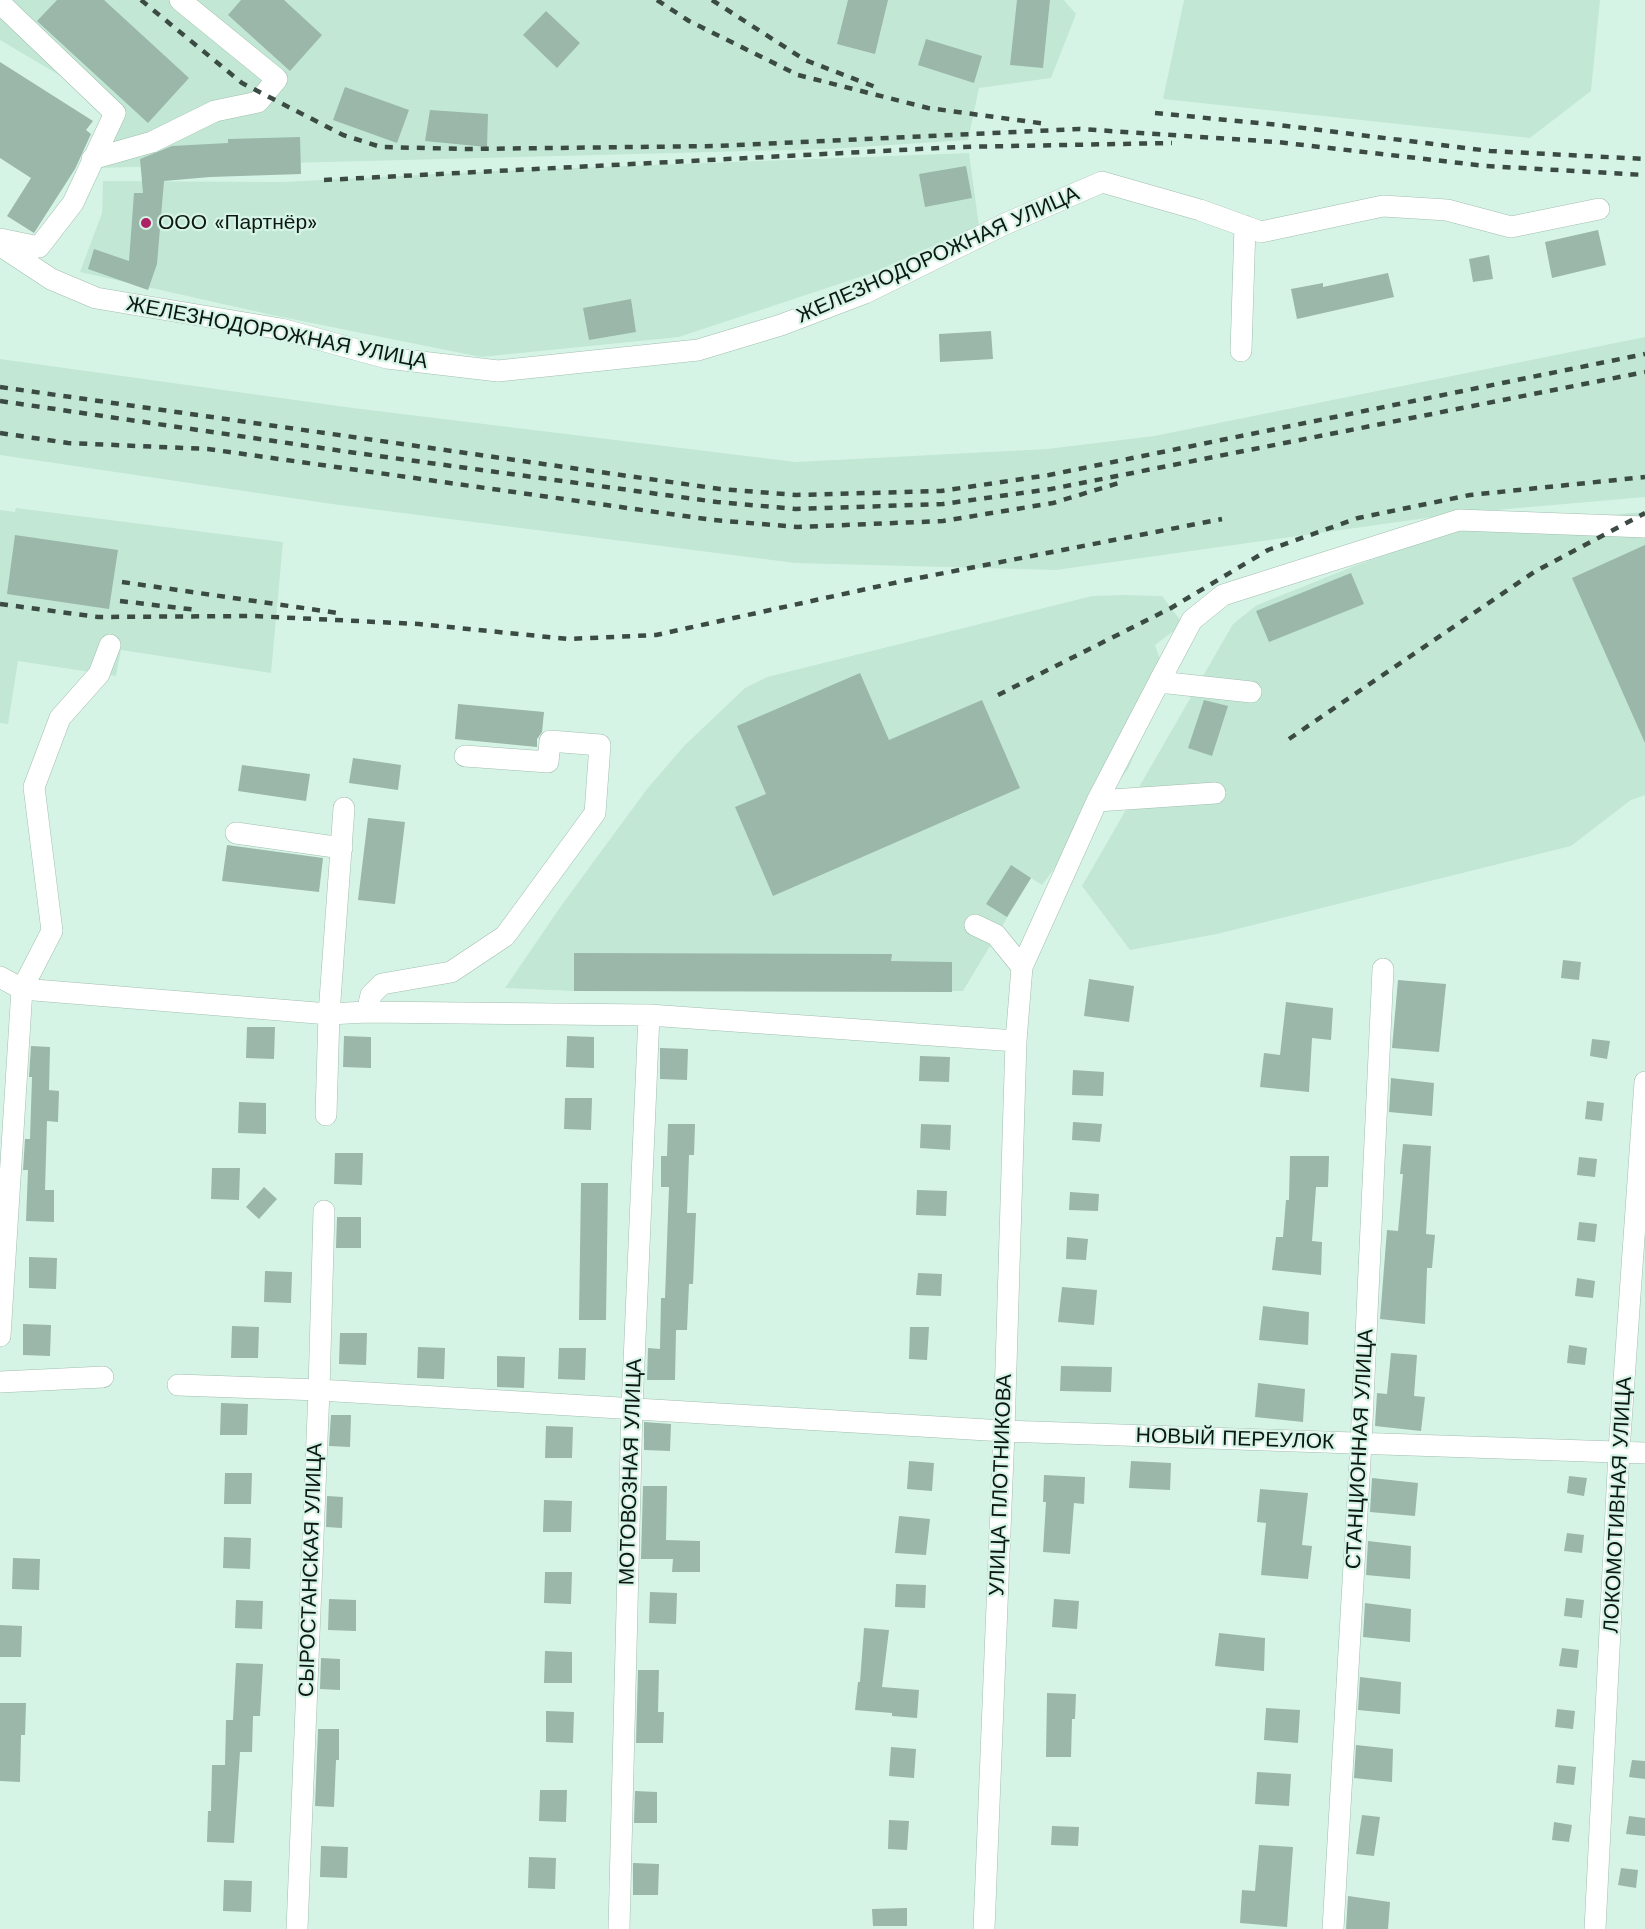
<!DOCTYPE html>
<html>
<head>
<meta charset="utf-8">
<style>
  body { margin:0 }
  canvas { display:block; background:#d6f4e5 }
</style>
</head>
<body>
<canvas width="1645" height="1929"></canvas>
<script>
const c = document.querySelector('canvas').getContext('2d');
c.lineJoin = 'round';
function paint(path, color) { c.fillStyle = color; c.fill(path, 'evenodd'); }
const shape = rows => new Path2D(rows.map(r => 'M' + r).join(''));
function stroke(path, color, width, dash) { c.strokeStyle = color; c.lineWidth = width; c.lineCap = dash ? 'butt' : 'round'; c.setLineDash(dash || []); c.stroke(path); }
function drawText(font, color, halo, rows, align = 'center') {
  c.font = font + ' "Work Sans",sans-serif'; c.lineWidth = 4.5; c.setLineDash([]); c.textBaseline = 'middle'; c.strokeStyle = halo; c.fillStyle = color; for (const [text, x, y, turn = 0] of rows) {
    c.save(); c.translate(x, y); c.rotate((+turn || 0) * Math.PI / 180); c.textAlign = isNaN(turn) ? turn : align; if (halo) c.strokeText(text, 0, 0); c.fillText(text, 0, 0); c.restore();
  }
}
const built = shape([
  [0,0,1064,0,1076,14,1051,78,979,88,968,140,829,149,96,168,123,113,0,40],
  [1184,0,1600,0,1591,91,1530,138,1163,99],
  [969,153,979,226,872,273,679,337,481,357,272,315,80,272,102,213,103,181,283,182,497,171],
  [1645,337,1645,497,1462,513,1056,570,795,563,332,504,0,455,0,359,353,408,796,462,1047,449,1154,436],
  [16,508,283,542,271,673,121,650,116,676,18,661,8,724,0,723,0,510,15,512],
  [1645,512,1645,795,1631,800,1571,846,1217,934,1130,950,1082,886,1233,624,1257,605,1357,565,1468,526],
  [1124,595,1162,596,1183,624,1155,645,1167,680,1128,769,1042,885,1031,878,963,991,574,991,505,988,561,906,647,789,684,746,745,688,767,677,1092,596]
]);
const building = shape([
  [57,0,104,0,189,78,148,123,37,21],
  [241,0,284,0,322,35,290,71,228,15],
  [848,0,888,0,875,54,837,44],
  [1017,0,1050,0,1043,68,1010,65],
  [546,11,580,43,557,68,523,35],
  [926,39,982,56,974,83,918,65],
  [0,62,93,121,86,130,91,134,75,169,34,233,7,216,31,178,0,158],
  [345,87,409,110,397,143,333,120],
  [430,110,488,114,487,147,425,141],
  [300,137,301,174,210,177,164,181,157,264,148,290,88,269,94,249,129,261,134,193,143,193,140,159,172,146,228,143,228,139],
  [966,166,972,198,925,207,919,174],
  [1598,230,1606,265,1552,278,1545,242],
  [1489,255,1493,279,1473,282,1469,259],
  [1388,273,1394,297,1297,319,1291,289,1323,283,1323,287],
  [631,299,636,332,589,340,583,308],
  [991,331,993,359,940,362,939,334],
  [15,535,118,550,109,609,7,594],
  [1645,545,1645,743,1572,578],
  [1351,573,1364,604,1269,642,1256,611],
  [860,673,889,740,982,700,1020,788,773,896,735,807,766,794,737,726],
  [1204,700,1228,706,1212,756,1188,748],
  [458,704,544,712,542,732,537,739,537,747,455,739],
  [353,758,401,765,398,790,349,783],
  [242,765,310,774,306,801,238,791],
  [368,818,405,822,395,904,358,900],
  [227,845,323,858,319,892,222,881],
  [1011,865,1031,878,1007,917,986,904],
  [574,953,892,954,891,961,952,962,952,992,574,991],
  [1563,960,1581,962,1579,980,1561,978],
  [1089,979,1134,986,1129,1022,1084,1016],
  [1398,980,1446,984,1439,1052,1392,1048],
  [1286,1002,1333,1008,1331,1040,1312,1038,1309,1092,1260,1087,1264,1053,1280,1055],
  [247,1027,275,1027,274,1059,246,1058],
  [344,1036,371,1037,371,1068,343,1067],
  [567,1036,594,1037,594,1068,566,1067],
  [1592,1039,1610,1041,1607,1059,1590,1056],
  [31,1046,50,1047,49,1090,59,1091,58,1122,47,1121,45,1190,54,1190,54,1222,26,1221,28,1170,23,1170,25,1139,30,1139,32,1077,29,1077],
  [660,1048,688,1049,687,1080,660,1079],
  [920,1056,950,1057,949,1082,919,1081],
  [1073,1070,1104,1072,1103,1096,1072,1095],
  [1391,1078,1434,1083,1432,1116,1389,1112],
  [565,1098,592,1098,591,1130,564,1129],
  [1587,1101,1604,1103,1602,1121,1585,1119],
  [239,1102,266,1103,266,1134,238,1133],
  [1073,1122,1102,1124,1100,1142,1072,1140],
  [668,1124,695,1124,694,1155,689,1155,687,1213,696,1213,693,1284,689,1284,687,1330,676,1330,675,1380,647,1380,648,1348,660,1349,661,1298,665,1298,669,1187,661,1187,661,1156,667,1156],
  [921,1124,951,1125,950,1150,920,1148],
  [1403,1144,1431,1146,1426,1234,1435,1235,1432,1268,1427,1268,1425,1324,1380,1319,1387,1230,1398,1231,1403,1174,1400,1174],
  [335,1153,363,1153,362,1185,334,1184],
  [1290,1156,1329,1156,1328,1187,1316,1187,1312,1241,1322,1242,1321,1275,1272,1270,1276,1237,1283,1237,1286,1200,1289,1200],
  [1579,1157,1597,1159,1595,1177,1577,1175],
  [212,1168,240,1168,239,1200,211,1199],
  [581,1183,608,1183,606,1320,579,1320],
  [264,1187,277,1199,259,1219,246,1207],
  [917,1190,947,1191,946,1216,916,1215],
  [1070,1192,1099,1194,1098,1211,1069,1210],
  [337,1217,361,1217,361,1248,336,1248],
  [1579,1222,1597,1224,1595,1242,1577,1240],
  [1067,1237,1088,1239,1086,1260,1066,1259],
  [29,1257,57,1258,56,1289,29,1288],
  [265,1271,292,1272,291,1303,264,1302],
  [918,1273,942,1274,941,1296,916,1295],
  [1577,1278,1595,1281,1593,1298,1575,1296],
  [1062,1287,1097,1290,1094,1325,1058,1322],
  [1263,1306,1309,1312,1308,1345,1259,1340],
  [23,1324,51,1325,50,1356,23,1355],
  [232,1326,259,1327,258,1358,231,1358],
  [910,1327,929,1327,927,1360,909,1359],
  [340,1333,367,1333,366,1365,339,1364],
  [1569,1345,1587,1348,1585,1365,1567,1363],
  [418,1347,445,1348,444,1379,417,1378],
  [559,1348,586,1348,585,1380,558,1379],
  [1391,1353,1417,1355,1414,1396,1425,1397,1421,1431,1375,1426,1377,1393,1387,1394],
  [497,1356,525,1357,524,1388,497,1387],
  [1061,1366,1112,1367,1111,1392,1060,1391],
  [1258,1383,1305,1389,1303,1422,1255,1417],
  [221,1403,248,1404,247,1435,220,1435],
  [331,1415,351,1415,350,1447,329,1446],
  [644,1422,671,1424,670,1451,644,1450],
  [546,1426,573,1427,572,1458,545,1458],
  [909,1461,934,1463,932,1491,907,1489],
  [1131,1461,1171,1463,1170,1490,1129,1488],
  [225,1473,252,1473,251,1504,224,1504],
  [1044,1475,1085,1477,1084,1504,1074,1503,1070,1554,1043,1552,1046,1502,1043,1502],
  [1569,1476,1587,1478,1584,1496,1567,1493],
  [1372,1478,1418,1483,1415,1516,1370,1512],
  [643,1486,667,1486,666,1540,700,1541,700,1572,672,1572,673,1559,641,1559],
  [1260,1489,1308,1493,1302,1545,1312,1546,1308,1579,1261,1575,1266,1523,1257,1522],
  [327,1496,343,1497,342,1528,326,1527],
  [544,1500,572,1501,571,1532,543,1532],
  [899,1516,930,1519,926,1555,895,1553],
  [1567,1533,1584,1535,1582,1553,1564,1551],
  [224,1537,251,1538,250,1569,223,1568],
  [1368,1541,1411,1546,1410,1579,1366,1575],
  [13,1558,40,1559,39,1590,12,1589],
  [545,1572,572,1572,571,1604,544,1603],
  [896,1584,926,1585,925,1608,895,1607],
  [650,1592,677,1593,676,1624,649,1623],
  [1566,1598,1584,1600,1582,1618,1564,1616],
  [329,1599,356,1600,356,1631,328,1630],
  [1054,1599,1079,1601,1077,1629,1052,1627],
  [236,1600,263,1601,262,1629,235,1628],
  [1365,1603,1411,1609,1410,1642,1363,1637],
  [0,1625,22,1626,21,1657,0,1657],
  [864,1628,889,1630,882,1687,919,1690,917,1718,892,1716,892,1713,855,1710,858,1682,860,1682],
  [1219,1633,1265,1638,1264,1671,1215,1666],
  [1562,1648,1579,1650,1577,1668,1559,1666],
  [545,1651,572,1652,572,1683,544,1683],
  [321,1658,340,1659,340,1690,320,1689],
  [236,1663,263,1664,260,1716,253,1716,252,1752,240,1752,234,1843,207,1842,208,1811,211,1811,212,1765,225,1765,226,1720,233,1720],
  [638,1670,659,1670,658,1712,664,1712,663,1743,636,1743],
  [1360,1677,1401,1682,1400,1714,1358,1710],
  [1047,1693,1076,1694,1075,1719,1072,1719,1071,1757,1046,1757],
  [0,1703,26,1703,25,1735,21,1735,20,1782,0,1781],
  [1266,1708,1300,1710,1298,1743,1264,1740],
  [1557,1709,1575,1711,1573,1729,1555,1727],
  [546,1711,574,1712,573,1743,546,1742],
  [318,1729,339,1729,339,1760,336,1760,334,1807,315,1806],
  [1356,1745,1393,1749,1392,1782,1354,1778],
  [891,1747,916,1749,914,1778,889,1776],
  [1632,1760,1645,1761,1645,1779,1629,1777],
  [1558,1765,1576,1767,1574,1785,1556,1783],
  [1257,1772,1291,1774,1289,1806,1255,1804],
  [540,1790,567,1790,566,1822,539,1821],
  [635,1791,657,1792,657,1823,634,1823],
  [1362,1815,1380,1817,1374,1856,1356,1854],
  [1629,1816,1645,1818,1645,1836,1626,1834],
  [889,1820,909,1821,907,1850,888,1849],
  [1554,1822,1572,1825,1569,1842,1552,1840],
  [1052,1826,1079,1827,1078,1846,1051,1845],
  [1259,1845,1293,1847,1287,1927,1240,1923,1242,1890,1255,1891],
  [321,1846,348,1847,347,1878,320,1877],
  [529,1857,556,1858,555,1889,528,1888],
  [633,1863,659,1864,658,1895,633,1895],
  [1621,1868,1638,1870,1636,1888,1618,1885],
  [224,1880,252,1881,251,1912,223,1911],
  [1348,1896,1390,1902,1388,1929,1346,1929],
  [907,1908,907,1926,873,1926,872,1909]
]);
const minor = shape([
  [0,3,115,113,73,203,39,247,0,239],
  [92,159,152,142,215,111,258,102,277,79,180,0],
  [0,243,7,250,51,279,96,298,281,329,387,358,498,371,698,350,781,325,865,293,1005,224,1102,182,1200,210,1261,232,1383,206,1447,210,1511,227,1599,209],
  [1241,351,1245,226],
  [1159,682,1192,620,1223,595,1459,520,1645,527],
  [1097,801,1215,793],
  [236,833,342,848],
  [975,925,996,935,1022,967],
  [0,977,22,989,329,1014,367,1012,649,1015,1016,1041],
  [367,1012,371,995,382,984,451,972,505,936,595,813,600,745,550,741,548,762,465,756],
  [326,1115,329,1014,344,808],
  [0,1336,22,989,52,931,34,787,60,718,99,674,110,645],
  [0,1382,103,1377],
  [178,1385,319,1390,1004,1431,1645,1453],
  [297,1929,319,1390,324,1211],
  [619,1929,632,1408,649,1015],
  [984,1929,1004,1431,1016,1041,1022,967,1097,801,1159,682,1251,692],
  [1333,1929,1361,1443,1383,969],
  [1595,1929,1619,1451,1645,1082]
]);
const rail = shape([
  [141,0,242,83,343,135,381,147,468,149,718,146,1080,129,1277,142,1486,166,1645,175],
  [657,0,689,21,798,75,928,108,1047,124],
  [712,0,805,60,878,88],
  [1155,113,1279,125,1490,151,1645,159],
  [324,180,959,147,1172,143],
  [0,387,720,489,796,495,941,491,1049,475,1645,354],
  [0,401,349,452,717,502,796,509,943,504,1051,489,1645,372],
  [0,433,68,443,208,449,713,520,798,527,943,521,1053,503,1122,482],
  [122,582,338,613],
  [120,601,197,610],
  [0,604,98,617,253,616,419,624,568,639,656,635,903,581,1222,519],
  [998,695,1171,608,1268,550,1358,518,1470,495,1645,477],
  [1289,739,1534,572,1645,513]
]);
const markers = [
  [146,223,6,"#ac2264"]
];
const poiNames = [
  ["ООО «Партнёр»",158,223]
];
const streetNames = [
  ["ЖЕЛЕЗНОДОРОЖНАЯ УЛИЦА",938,255,-24],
  ["ЖЕЛЕЗНОДОРОЖНАЯ УЛИЦА",277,333,11],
  ["НОВЫЙ ПЕРЕУЛОК",1235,1439,2],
  ["СТАНЦИОННАЯ УЛИЦА",1360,1449,-87],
  ["МОТОВОЗНАЯ УЛИЦА",631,1472,-88],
  ["УЛИЦА ПЛОТНИКОВА",1001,1485,-88],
  ["ЛОКОМОТИВНАЯ УЛИЦА",1618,1505,-87],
  ["СЫРОСТАНСКАЯ УЛИЦА",311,1570,-88]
];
paint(built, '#c2e8d5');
paint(building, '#9ab7a9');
stroke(minor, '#a1beaf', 22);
stroke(minor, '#fff', 21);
stroke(rail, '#3b4b43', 4.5, [8, 8]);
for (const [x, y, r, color] of markers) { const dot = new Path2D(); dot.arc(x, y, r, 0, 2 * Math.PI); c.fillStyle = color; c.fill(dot); stroke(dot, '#d6f4e5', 2); }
drawText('21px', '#0d1813', '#d6f4e5', poiNames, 'left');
drawText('21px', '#0d1813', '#d6f4e5', streetNames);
</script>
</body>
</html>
